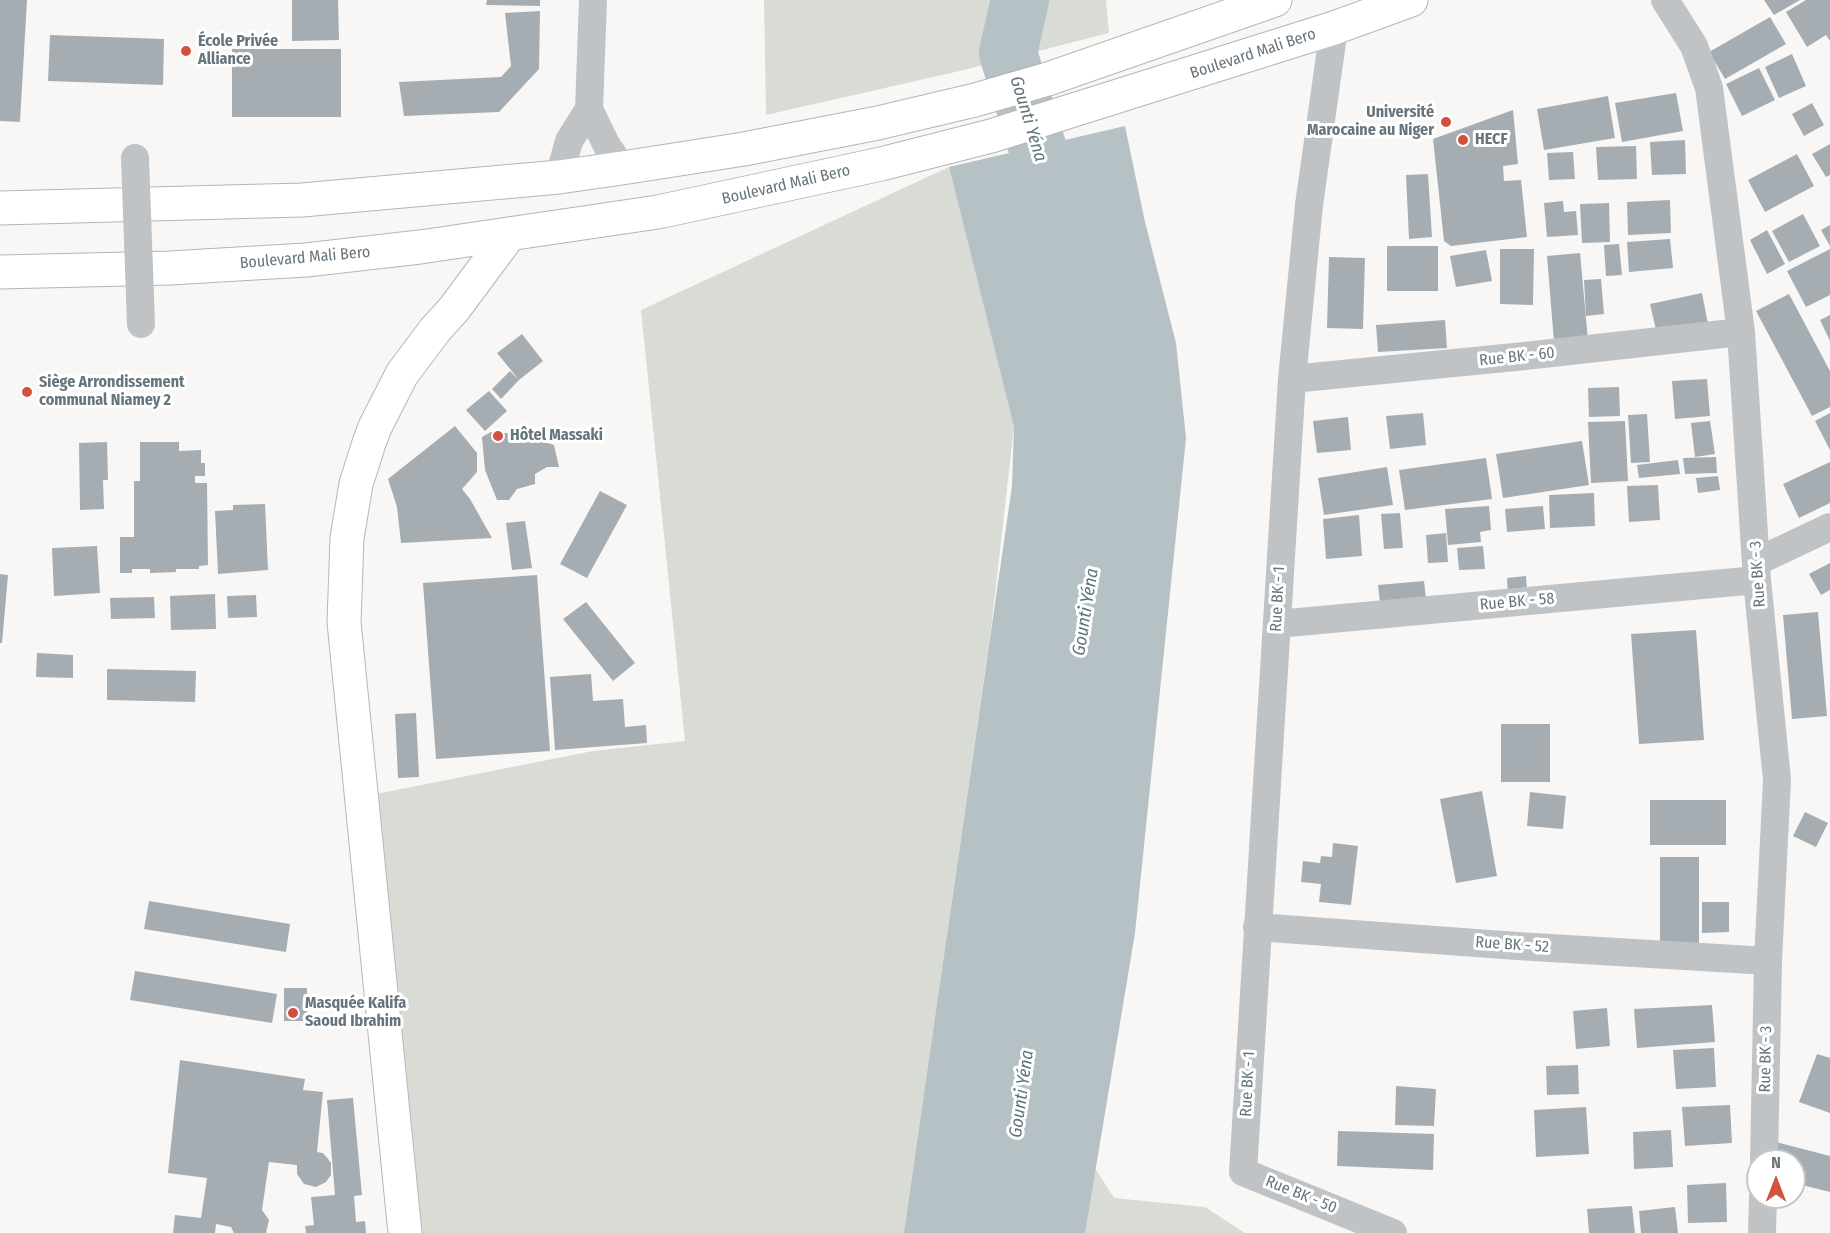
<!DOCTYPE html>
<html>
<head>
<meta charset="utf-8">
<style>
  body { margin:0 }
  #map { position:relative; width:1830px; height:1233px; overflow:hidden; background:#f8f7f5; font-family:"Fira Sans Condensed",sans-serif }
  canvas { display:block }
  .north { position:absolute; left:1746px; top:1149px; width:60px; height:60px; box-sizing:border-box; background:#fff; border:2px solid #c2c8cb; border-radius:50%; rotate:0deg; font-size:16px; font-weight:700; line-height:24px; text-align:center; color:#66757d }
  .north::after { content:''; display:block; margin:auto; width:21px; height:27px; background:#cf513e; clip-path:polygon(50% 0,100% 100%,50% 72%,0 100%) }
</style>
</head>
<body>
<div id="map">
<canvas width="1830" height="1233"></canvas>
<div class="north">N</div>
</div>
<script>
const c = document.querySelector('canvas').getContext('2d');
c.lineJoin = 'round';
function paint(path, color) { c.fillStyle = color; c.fill(path, 'evenodd'); }
const shape = rows => new Path2D(rows.map(r => 'M' + r).join(''));
function stroke(path, color, width, dash) { c.strokeStyle = color; c.lineWidth = width; c.lineCap = dash ? 'butt' : 'round'; c.setLineDash(dash || []); c.stroke(path); }
function drawText(font, color, halo, rows, align = 'center') {
  c.font = font + ' "Fira Sans Condensed",sans-serif'; c.lineWidth = 6; c.setLineDash([]); c.textBaseline = 'middle'; c.strokeStyle = halo; c.fillStyle = color; for (const [text, x, y, turn = 0] of rows) {
    c.save(); c.translate(x, y); c.rotate((+turn || 0) * Math.PI / 180); c.textAlign = isNaN(turn) ? turn : align; if (halo) c.strokeText(text, 0, 0); c.fillText(text, 0, 0); c.restore();
  }
}
const green = shape([
  [764,0,1106,0,1109,33,964,70,766,115],
  [949,167,1014,427,991,629,947,935,1114,1198,1205,1207,1245,1233,418,1233,376,794,593,751,685,741,641,310]
]);
const water = shape([
  [1125,126,1145,222,1176,343,1186,438,1135,933,1085,1233,904,1233,1012,486,1014,427,949,167]
]);
const river = shape([
  [1020,0,1008,53,1061,223]
]);
const building = shape([
  [0,0,27,0,20,122,0,121],
  [292,0,338,0,339,40,292,41],
  [487,0,540,0,540,6,486,5],
  [1764,0,1800,0,1774,15],
  [1806,0,1830,0,1830,41,1826,35,1807,47,1786,12],
  [540,11,539,69,499,112,404,116,399,82,501,77,511,66,505,13],
  [1770,17,1786,44,1725,79,1709,52],
  [50,35,164,39,163,85,48,81],
  [232,49,341,49,341,117,232,117],
  [1792,54,1806,86,1779,98,1765,67],
  [1759,68,1775,100,1742,116,1726,84],
  [1676,93,1683,131,1622,142,1615,103],
  [1608,96,1615,138,1544,150,1537,109],
  [1812,103,1824,125,1804,136,1792,114],
  [1513,110,1518,164,1503,166,1504,181,1521,180,1527,237,1451,246,1444,241,1433,139],
  [1685,140,1686,174,1652,175,1650,142],
  [1830,144,1830,175,1826,177,1812,154],
  [1636,146,1637,179,1598,180,1596,147],
  [1573,152,1575,179,1549,180,1547,153],
  [1797,154,1814,186,1765,212,1748,180],
  [1428,174,1432,237,1409,239,1406,175],
  [1670,200,1671,233,1628,235,1627,202],
  [1563,201,1564,212,1576,211,1578,235,1547,237,1544,203],
  [1609,203,1610,242,1582,243,1580,204],
  [1803,214,1820,246,1789,262,1772,231],
  [1830,225,1830,246,1821,230],
  [1767,230,1785,264,1767,274,1750,240],
  [1670,239,1673,268,1629,272,1627,242],
  [1619,244,1622,275,1606,276,1604,245],
  [1387,246,1438,246,1438,291,1387,291],
  [1500,249,1534,249,1533,305,1500,304],
  [1830,249,1830,295,1806,307,1787,271],
  [1486,250,1492,281,1456,287,1450,256],
  [1580,253,1588,340,1554,342,1547,256],
  [1329,257,1365,258,1363,329,1327,328],
  [1601,279,1604,314,1586,316,1584,280],
  [1702,293,1708,324,1657,334,1650,304],
  [1789,294,1830,371,1830,407,1812,416,1756,311],
  [1830,315,1830,341,1820,320],
  [1445,320,1447,348,1378,352,1376,325],
  [522,334,543,361,519,380,501,399,492,389,510,371,519,380,497,353],
  [1707,379,1710,416,1675,419,1672,381],
  [1619,387,1620,416,1589,417,1588,388],
  [489,391,507,411,485,431,466,410],
  [1423,413,1426,445,1390,449,1386,416],
  [1830,413,1830,450,1815,421],
  [1647,414,1650,462,1631,463,1628,415],
  [1348,417,1351,450,1317,453,1313,421],
  [1625,421,1628,481,1591,483,1588,422],
  [1710,421,1715,454,1695,457,1691,423],
  [455,426,477,453,477,472,462,489,470,499,492,538,401,543,397,507,388,479],
  [491,432,520,434,554,445,559,467,547,467,535,474,535,484,517,489,509,500,497,500,485,470,482,437],
  [1582,441,1589,485,1503,498,1496,454],
  [107,442,108,480,103,480,104,509,80,510,79,443],
  [140,442,179,442,179,451,201,450,201,463,205,463,205,476,195,476,195,483,207,483,208,565,199,566,199,569,176,569,176,572,150,573,150,569,132,569,132,573,120,573,120,537,134,537,134,481,140,481],
  [1716,457,1717,473,1685,474,1683,458],
  [1486,458,1492,499,1405,510,1399,470],
  [1678,460,1680,474,1639,478,1637,465],
  [1830,462,1830,503,1799,518,1783,484],
  [1387,467,1393,505,1324,515,1318,478],
  [1718,476,1720,490,1698,493,1696,478],
  [1658,485,1660,520,1629,522,1627,486],
  [600,491,627,505,587,578,560,564],
  [1594,493,1595,526,1550,528,1549,495],
  [265,504,268,570,218,574,215,511,233,510,233,505],
  [1489,506,1491,530,1480,532,1481,542,1448,545,1445,509],
  [1543,506,1545,529,1507,532,1505,509],
  [1400,513,1403,548,1384,549,1381,514],
  [1359,515,1362,556,1326,559,1323,519],
  [525,521,532,568,512,570,506,523],
  [1446,533,1448,562,1428,563,1426,535],
  [97,546,100,593,54,596,52,548],
  [1483,546,1485,569,1459,570,1457,548],
  [1830,563,1830,590,1821,595,1809,574],
  [0,574,8,575,2,643,0,643],
  [537,575,550,751,436,759,423,583],
  [1526,576,1527,592,1508,594,1507,578],
  [1424,581,1426,599,1380,603,1378,585],
  [215,594,216,629,171,630,170,596],
  [256,595,257,617,228,618,227,596],
  [154,597,155,618,111,619,110,598],
  [586,602,635,663,613,681,563,619],
  [1818,612,1827,716,1792,719,1783,615],
  [1696,630,1704,740,1639,744,1631,634],
  [37,653,73,655,73,678,36,677],
  [107,669,196,671,195,702,107,700],
  [591,674,593,701,623,699,625,727,646,725,647,743,555,750,550,677],
  [416,713,419,777,398,778,395,714],
  [1501,724,1550,724,1550,782,1501,782],
  [1482,791,1497,876,1456,883,1440,799],
  [1530,792,1566,796,1563,829,1527,826],
  [1650,800,1726,800,1726,845,1650,845],
  [1805,812,1828,823,1816,847,1793,836],
  [1333,843,1358,846,1351,905,1319,902,1321,884,1301,882,1303,861,1320,863,1321,856,1332,857],
  [1660,857,1699,857,1699,943,1660,943],
  [149,901,290,924,286,952,144,929],
  [1702,902,1729,902,1729,932,1702,933],
  [135,971,277,994,272,1023,130,1000],
  [284,988,307,988,307,1021,284,1021],
  [1712,1005,1715,1042,1637,1048,1634,1009],
  [1607,1008,1610,1046,1576,1049,1573,1011],
  [1714,1048,1716,1087,1676,1089,1673,1050],
  [1817,1054,1830,1058,1830,1113,1799,1102],
  [180,1060,305,1079,303,1090,323,1092,317,1152,323,1153,329,1160,331,1163,331,1175,326,1182,316,1187,304,1184,297,1174,297,1165,269,1162,262,1210,269,1220,266,1233,234,1233,231,1227,216,1224,215,1233,173,1233,175,1215,201,1218,207,1178,168,1173],
  [1578,1065,1579,1094,1547,1095,1546,1066],
  [1396,1086,1436,1089,1434,1126,1395,1125],
  [353,1098,362,1195,354,1196,356,1222,365,1221,366,1233,306,1233,305,1226,314,1225,311,1197,335,1195,327,1100],
  [1730,1105,1732,1143,1685,1146,1682,1107],
  [1586,1107,1589,1154,1536,1157,1534,1110],
  [1671,1130,1673,1167,1634,1169,1633,1132],
  [1338,1131,1434,1134,1433,1170,1337,1166],
  [1776,1142,1830,1156,1830,1192,1794,1183,1794,1161,1772,1161],
  [1726,1183,1727,1222,1688,1223,1687,1185],
  [1632,1206,1635,1233,1589,1233,1587,1209],
  [1675,1207,1678,1233,1641,1233,1639,1211]
]);
const street = shape([
  [1665,0,1694,46,1709,88,1741,332,1757,580,1777,780,1768,961,1764,1161],
  [1334,28,1309,205,1292,379,1243,1172,1393,1233],
  [589,109,606,144,622,168],
  [559,177,569,141,589,109,593,0],
  [1292,379,1525,356,1741,332],
  [1756,562,1830,527],
  [1277,624,1757,580],
  [1257,927,1517,946,1768,961],
  [1762,1233,1763,1197]
]);
const secondary = shape([
  [405,1233,344,622,347,538,356,484,369,443,375,427,402,374,435,330,454,309,509,235]
]);
const primary = shape([
  [0,208,302,200,559,177,622,168,744,149,878,123,975,100,1048,79,1275,0],
  [0,272,170,268,306,260,420,247,658,212,881,164,991,136,1334,28,1411,0]
]);
const streetBridge = shape([
  [135,158,141,324]
]);
const markers = [
  [186,51,6,"#cf513e"],
  [1446,122,6,"#cf513e"],
  [1463,140,6,"#cf513e"],
  [27,392,6,"#cf513e"],
  [498,436,6,"#cf513e"],
  [293,1013,6,"#cf513e"]
];
const poiNames = [
  ["École Privée",198,42],
  ["Alliance",198,60],
  ["Université",1434,113,"right"],
  ["Marocaine au Niger",1434,131,"right"],
  ["HECF",1475,140],
  ["Siège Arrondissement",39,383],
  ["communal Niamey 2",39,401],
  ["Hôtel Massaki",510,436],
  ["Masquée Kalifa",305,1004],
  ["Saoud Ibrahim",305,1022]
];
const streetNames = [
  ["Boulevard Mali Bero",1253,54,-18],
  ["Boulevard Mali Bero",786,185,-13],
  ["Boulevard Mali Bero",305,258,-5],
  ["Rue BK - 60",1517,357,-6],
  ["Rue BK - 3",1758,574,-94],
  ["Rue BK - 1",1278,599,-87],
  ["Rue BK - 58",1517,602,-5],
  ["Rue BK - 52",1512,945,4],
  ["Rue BK - 3",1766,1059,-89],
  ["Rue BK - 1",1248,1084,-87],
  ["Rue BK - 50",1301,1195,22]
];
const waterNames = [
  ["Gounti Yéna",1028,119,73],
  ["Gounti Yéna",1086,612,-81],
  ["Gounti Yéna",1022,1094,-82]
];
paint(green, '#d8dcd5');
paint(water, '#b5c1c4');
stroke(river, '#b5c1c4', 58);
paint(building, '#a5adb2');
stroke(secondary, '#b2b7bb', 35);
stroke(primary, '#b1b6b9', 35);
stroke(street, '#bfc3c6', 28);
stroke(secondary, '#fff', 33);
stroke(primary, '#fff', 33);
stroke(streetBridge, '#bfc3c6', 28);
for (const [x, y, r, color] of markers) { const dot = new Path2D(); dot.arc(x, y, r, 0, 2 * Math.PI); c.fillStyle = color; c.fill(dot); stroke(dot, '#fff', 2); }
drawText('bold 16px', '#66757d', '#fff', poiNames, 'left');
drawText('16px', '#66757d', '#fff', streetNames);
drawText('italic 18px', '#607478', '#fff', waterNames);
</script>
</body>
</html>
